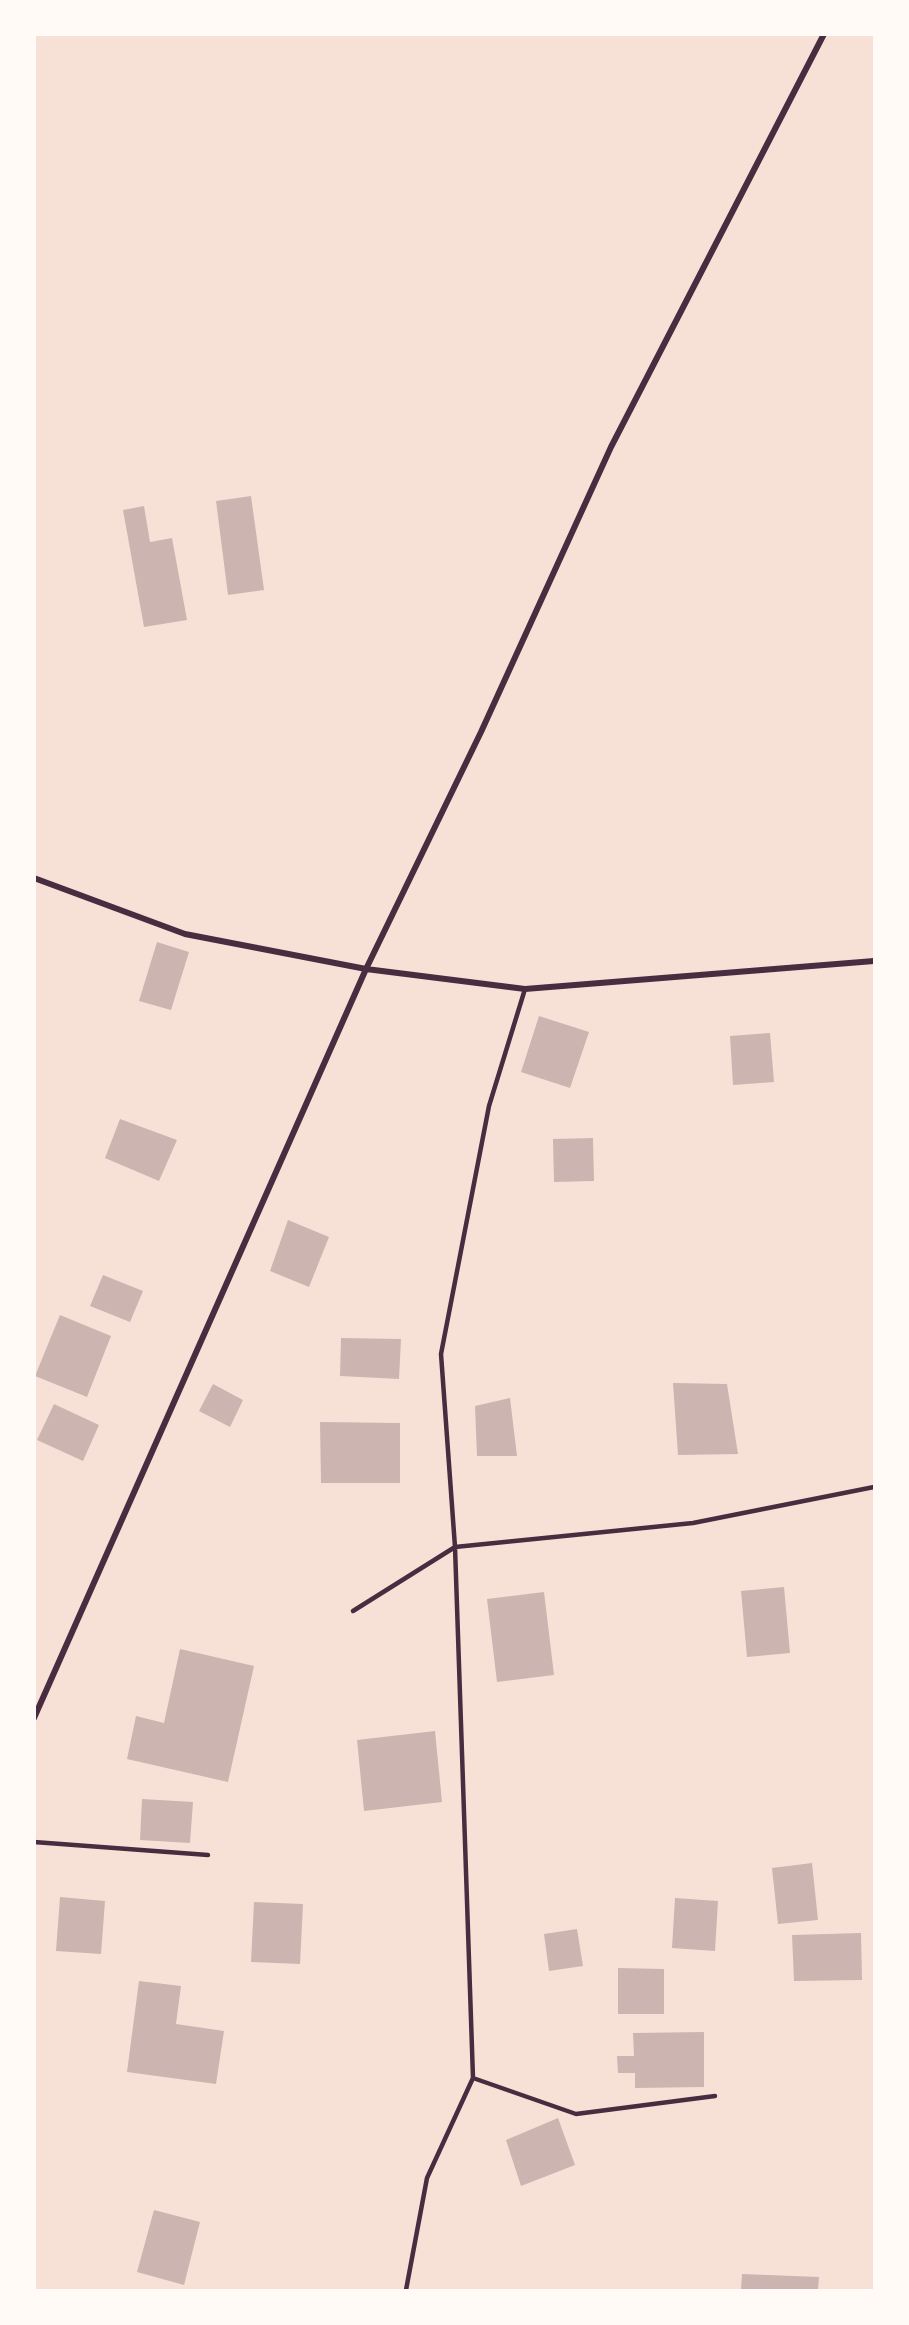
<!DOCTYPE html>
<html>
<head>
<meta charset="utf-8">
<style>
  body { margin:0 }
  #map { position:relative; width:909px; height:2325px; overflow:hidden; background:#f7e1d7; font-family:Overpass,sans-serif }
  canvas { display:block }
  .frame { position:absolute; inset:0; border:36px solid #fffaf5; pointer-events:none }
</style>
</head>
<body>
<div id="map">
<canvas width="909" height="2325"></canvas>
<div class="frame"></div>
</div>
<script>
const c = document.querySelector('canvas').getContext('2d');
c.lineJoin = 'round';
function paint(path, color) { c.fillStyle = color; c.fill(path, 'evenodd'); }
const shape = rows => new Path2D(rows.map(r => 'M' + r).join(''));
function stroke(path, color, width, dash) { c.strokeStyle = color; c.lineWidth = width; c.lineCap = dash ? 'butt' : 'round'; c.setLineDash(dash || []); c.stroke(path); }
const building = shape([
  [251,496,264,590,228,595,216,501],
  [144,506,150,542,172,538,187,620,144,627,123,510],
  [157,942,189,952,171,1010,139,1001],
  [539,1016,589,1032,570,1088,521,1072],
  [770,1033,774,1082,733,1085,730,1036],
  [120,1119,177,1140,159,1181,105,1158],
  [593,1138,594,1181,554,1182,553,1139],
  [288,1220,329,1237,309,1287,270,1271],
  [103,1275,143,1291,130,1322,90,1306],
  [60,1315,111,1336,87,1397,35,1376],
  [341,1338,401,1339,399,1379,340,1376],
  [673,1383,727,1384,738,1454,678,1455],
  [213,1384,243,1400,230,1427,199,1411],
  [510,1398,517,1456,477,1456,475,1406],
  [54,1404,99,1425,83,1461,37,1440],
  [320,1422,400,1423,400,1483,321,1483],
  [784,1587,790,1653,747,1657,741,1591],
  [544,1592,554,1675,497,1682,487,1599],
  [180,1649,254,1666,228,1782,127,1759,136,1716,164,1723],
  [435,1731,442,1802,364,1811,357,1740],
  [142,1799,193,1802,190,1843,140,1840],
  [812,1863,818,1920,778,1924,772,1868],
  [60,1897,105,1901,101,1954,56,1951],
  [675,1898,718,1901,715,1951,672,1948],
  [254,1902,303,1904,300,1964,251,1962],
  [577,1929,583,1966,549,1971,544,1934],
  [861,1933,862,1980,794,1981,792,1935],
  [618,1968,664,1969,664,2014,618,2014],
  [139,1981,181,1986,176,2024,224,2031,216,2084,127,2072],
  [704,2032,704,2087,635,2088,635,2073,618,2073,617,2056,634,2056,633,2033],
  [558,2118,575,2165,521,2186,506,2140],
  [154,2210,200,2222,184,2285,137,2272],
  [742,2274,819,2277,818,2290,741,2290]
]);
const service = shape([
  [353,1611,455,1547,693,1523,874,1487],
  [34,1842,208,1855],
  [473,2078,576,2114,715,2096],
  [406,2290,427,2178,473,2078,455,1547,441,1354,489,1106,525,989]
]);
const minor = shape([
  [34,878,185,934,366,969,525,989,874,961],
  [34,1718,366,969,481,732,611,447,824,34]
]);
paint(building, '#ccb4b1');
stroke(service, '#4a2c40', 4.5);
stroke(minor, '#4a2c40', 6);
</script>
</body>
</html>
